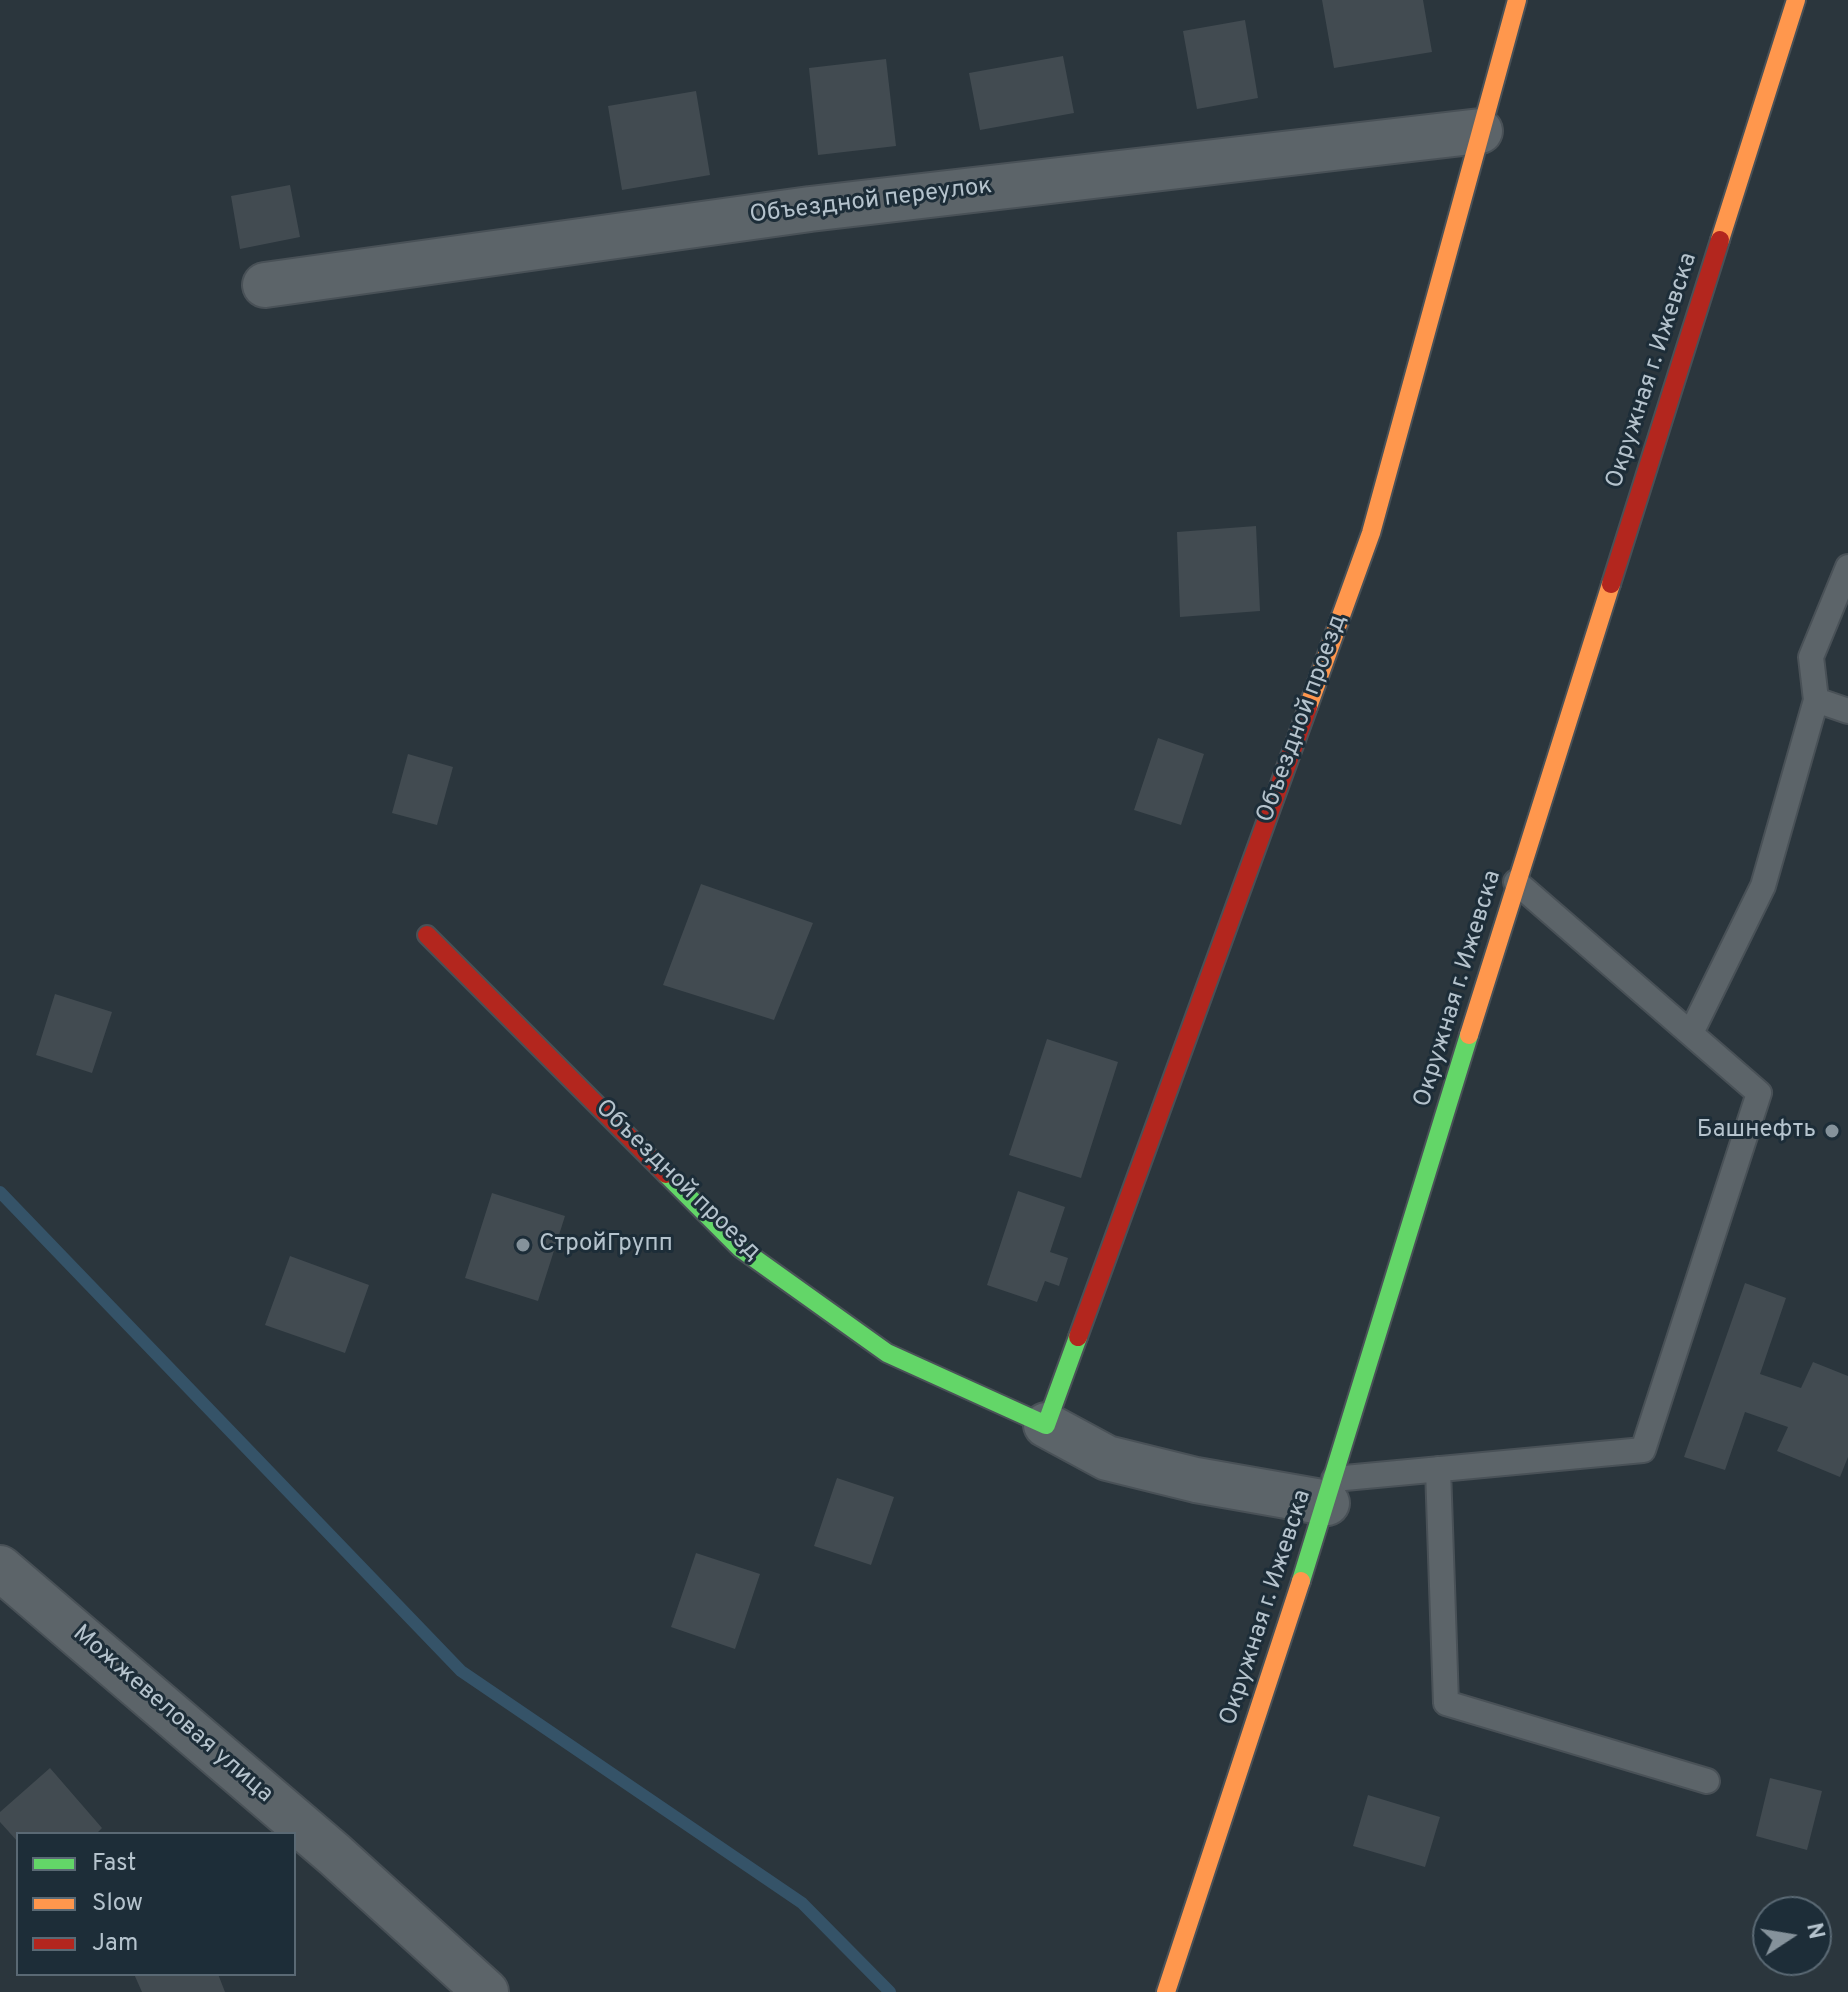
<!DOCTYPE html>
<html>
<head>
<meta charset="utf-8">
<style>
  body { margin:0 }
  #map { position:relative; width:1848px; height:1992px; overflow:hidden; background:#2b363d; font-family:Overpass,sans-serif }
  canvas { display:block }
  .legend { position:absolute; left:16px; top:1832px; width:280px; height:144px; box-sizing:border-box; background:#1d2d38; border:2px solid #5a6974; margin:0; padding:10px 14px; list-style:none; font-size:24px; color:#b5c3cd }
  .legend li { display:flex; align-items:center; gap:16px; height:40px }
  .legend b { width:40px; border:2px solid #5a6974 }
  .north { position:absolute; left:1752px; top:1896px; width:80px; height:80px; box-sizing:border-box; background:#1d2d38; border:2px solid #5a6974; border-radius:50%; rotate:78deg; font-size:22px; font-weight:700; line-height:32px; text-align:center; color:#b5c3cd }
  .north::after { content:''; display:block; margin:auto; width:28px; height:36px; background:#85929b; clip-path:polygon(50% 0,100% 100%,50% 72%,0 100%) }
</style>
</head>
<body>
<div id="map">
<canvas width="1848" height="1992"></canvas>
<ul class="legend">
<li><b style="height:10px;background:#63d668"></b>Fast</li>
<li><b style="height:10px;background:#ff974d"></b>Slow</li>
<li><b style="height:10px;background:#b3261e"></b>Jam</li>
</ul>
<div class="north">N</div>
</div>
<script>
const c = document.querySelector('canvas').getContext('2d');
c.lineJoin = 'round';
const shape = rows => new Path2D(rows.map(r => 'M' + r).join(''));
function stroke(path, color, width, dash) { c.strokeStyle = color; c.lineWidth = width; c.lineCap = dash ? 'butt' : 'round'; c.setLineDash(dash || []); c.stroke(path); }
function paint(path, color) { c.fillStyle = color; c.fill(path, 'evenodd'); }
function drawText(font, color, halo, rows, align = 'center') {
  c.font = font + ' Overpass,sans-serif'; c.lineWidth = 6; c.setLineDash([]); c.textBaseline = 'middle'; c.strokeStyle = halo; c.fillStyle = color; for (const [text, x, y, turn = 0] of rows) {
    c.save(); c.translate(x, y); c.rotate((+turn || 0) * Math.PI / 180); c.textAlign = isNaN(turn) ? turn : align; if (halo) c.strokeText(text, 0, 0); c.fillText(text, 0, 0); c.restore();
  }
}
const stream = shape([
  [0,1192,461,1671,802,1903,890,1992]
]);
const building = shape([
  [1322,0,1423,0,1432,52,1334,68],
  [1245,20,1258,98,1197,109,1183,31],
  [1063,56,1074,113,980,130,969,73],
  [886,59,896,146,818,155,809,68],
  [696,91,710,175,622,190,608,106],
  [290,185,300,237,240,249,231,196],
  [1256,526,1260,611,1180,617,1177,532],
  [1158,738,1204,754,1181,825,1134,810],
  [408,754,453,767,437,825,392,813],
  [701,884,813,923,774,1020,663,985],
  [55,994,112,1012,92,1073,36,1055],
  [1047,1039,1118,1062,1081,1178,1009,1155],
  [1018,1191,1065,1207,1050,1252,1068,1258,1059,1286,1045,1281,1037,1302,987,1285],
  [492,1193,565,1216,538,1301,465,1278],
  [290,1256,369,1285,345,1353,265,1325],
  [1745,1283,1786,1298,1760,1374,1801,1388,1813,1362,1848,1376,1848,1457,1840,1477,1777,1451,1788,1427,1745,1412,1725,1470,1684,1457],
  [837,1478,894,1497,871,1565,814,1546],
  [696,1553,760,1574,735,1649,671,1627],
  [50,1768,102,1828,96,1834,18,1834,18,1842,0,1822,0,1812],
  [1770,1778,1822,1791,1807,1850,1756,1836],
  [1368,1795,1440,1817,1425,1867,1353,1846],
  [134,1974,218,1974,225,1992,142,1992]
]);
const lane = shape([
  [1816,700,1848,711],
  [1691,1033,1763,886,1816,700,1811,657,1848,567],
  [1438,1469,1446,1703,1707,1781],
  [1334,1479,1643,1450,1759,1093,1516,882]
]);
const street = shape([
  [265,285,810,209,1480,131],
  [1046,1425,1107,1458,1196,1480,1327,1503],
  [0,1568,334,1854,486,1992]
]);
const fast = shape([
  [666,1174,740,1248,887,1353,1046,1425,1078,1337],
  [1301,1581,1469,1035]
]);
const slow = shape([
  [1720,240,1796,0],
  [1308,707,1371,533,1517,0],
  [1469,1035,1611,584],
  [1166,1992,1301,1581]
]);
const jam = shape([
  [1611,584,1720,240],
  [427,935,666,1174],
  [1078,1337,1308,707]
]);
const markers = [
  [1832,1131,8,"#85929b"],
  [523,1245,8,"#85929b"]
];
const streetNames = [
  ["Объездной переулок",871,202,-7],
  ["Окружная г. Ижевска",1653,371,-72],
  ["Объездной проезд",1303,719,-70],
  ["Окружная г. Ижевска",1459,989,-73],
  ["Объездной проезд",677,1181,44],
  ["Окружная г. Ижевска",1267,1608,-72],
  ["Можжевеловая улица",172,1715,41]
];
const poiNames = [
  ["Башнефть",1816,1131],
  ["СтройГрупп",539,1245,"left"]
];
stroke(stream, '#355368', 12);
paint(building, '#424b51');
stroke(lane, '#495157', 28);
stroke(street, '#495157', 48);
stroke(fast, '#495157', 22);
stroke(slow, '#495157', 22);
stroke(jam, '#495157', 22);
stroke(lane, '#5c6469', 24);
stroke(street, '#5c6469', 44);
stroke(fast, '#63d668', 18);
stroke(slow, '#ff974d', 18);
stroke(jam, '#b3261e', 18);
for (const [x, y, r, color] of markers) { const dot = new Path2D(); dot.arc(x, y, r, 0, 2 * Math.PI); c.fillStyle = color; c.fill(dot); stroke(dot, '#1d2d38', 3); }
drawText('24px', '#b5c3cd', '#1d2d38', streetNames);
drawText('24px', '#b5c3cd', '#1d2d38', poiNames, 'right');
</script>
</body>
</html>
